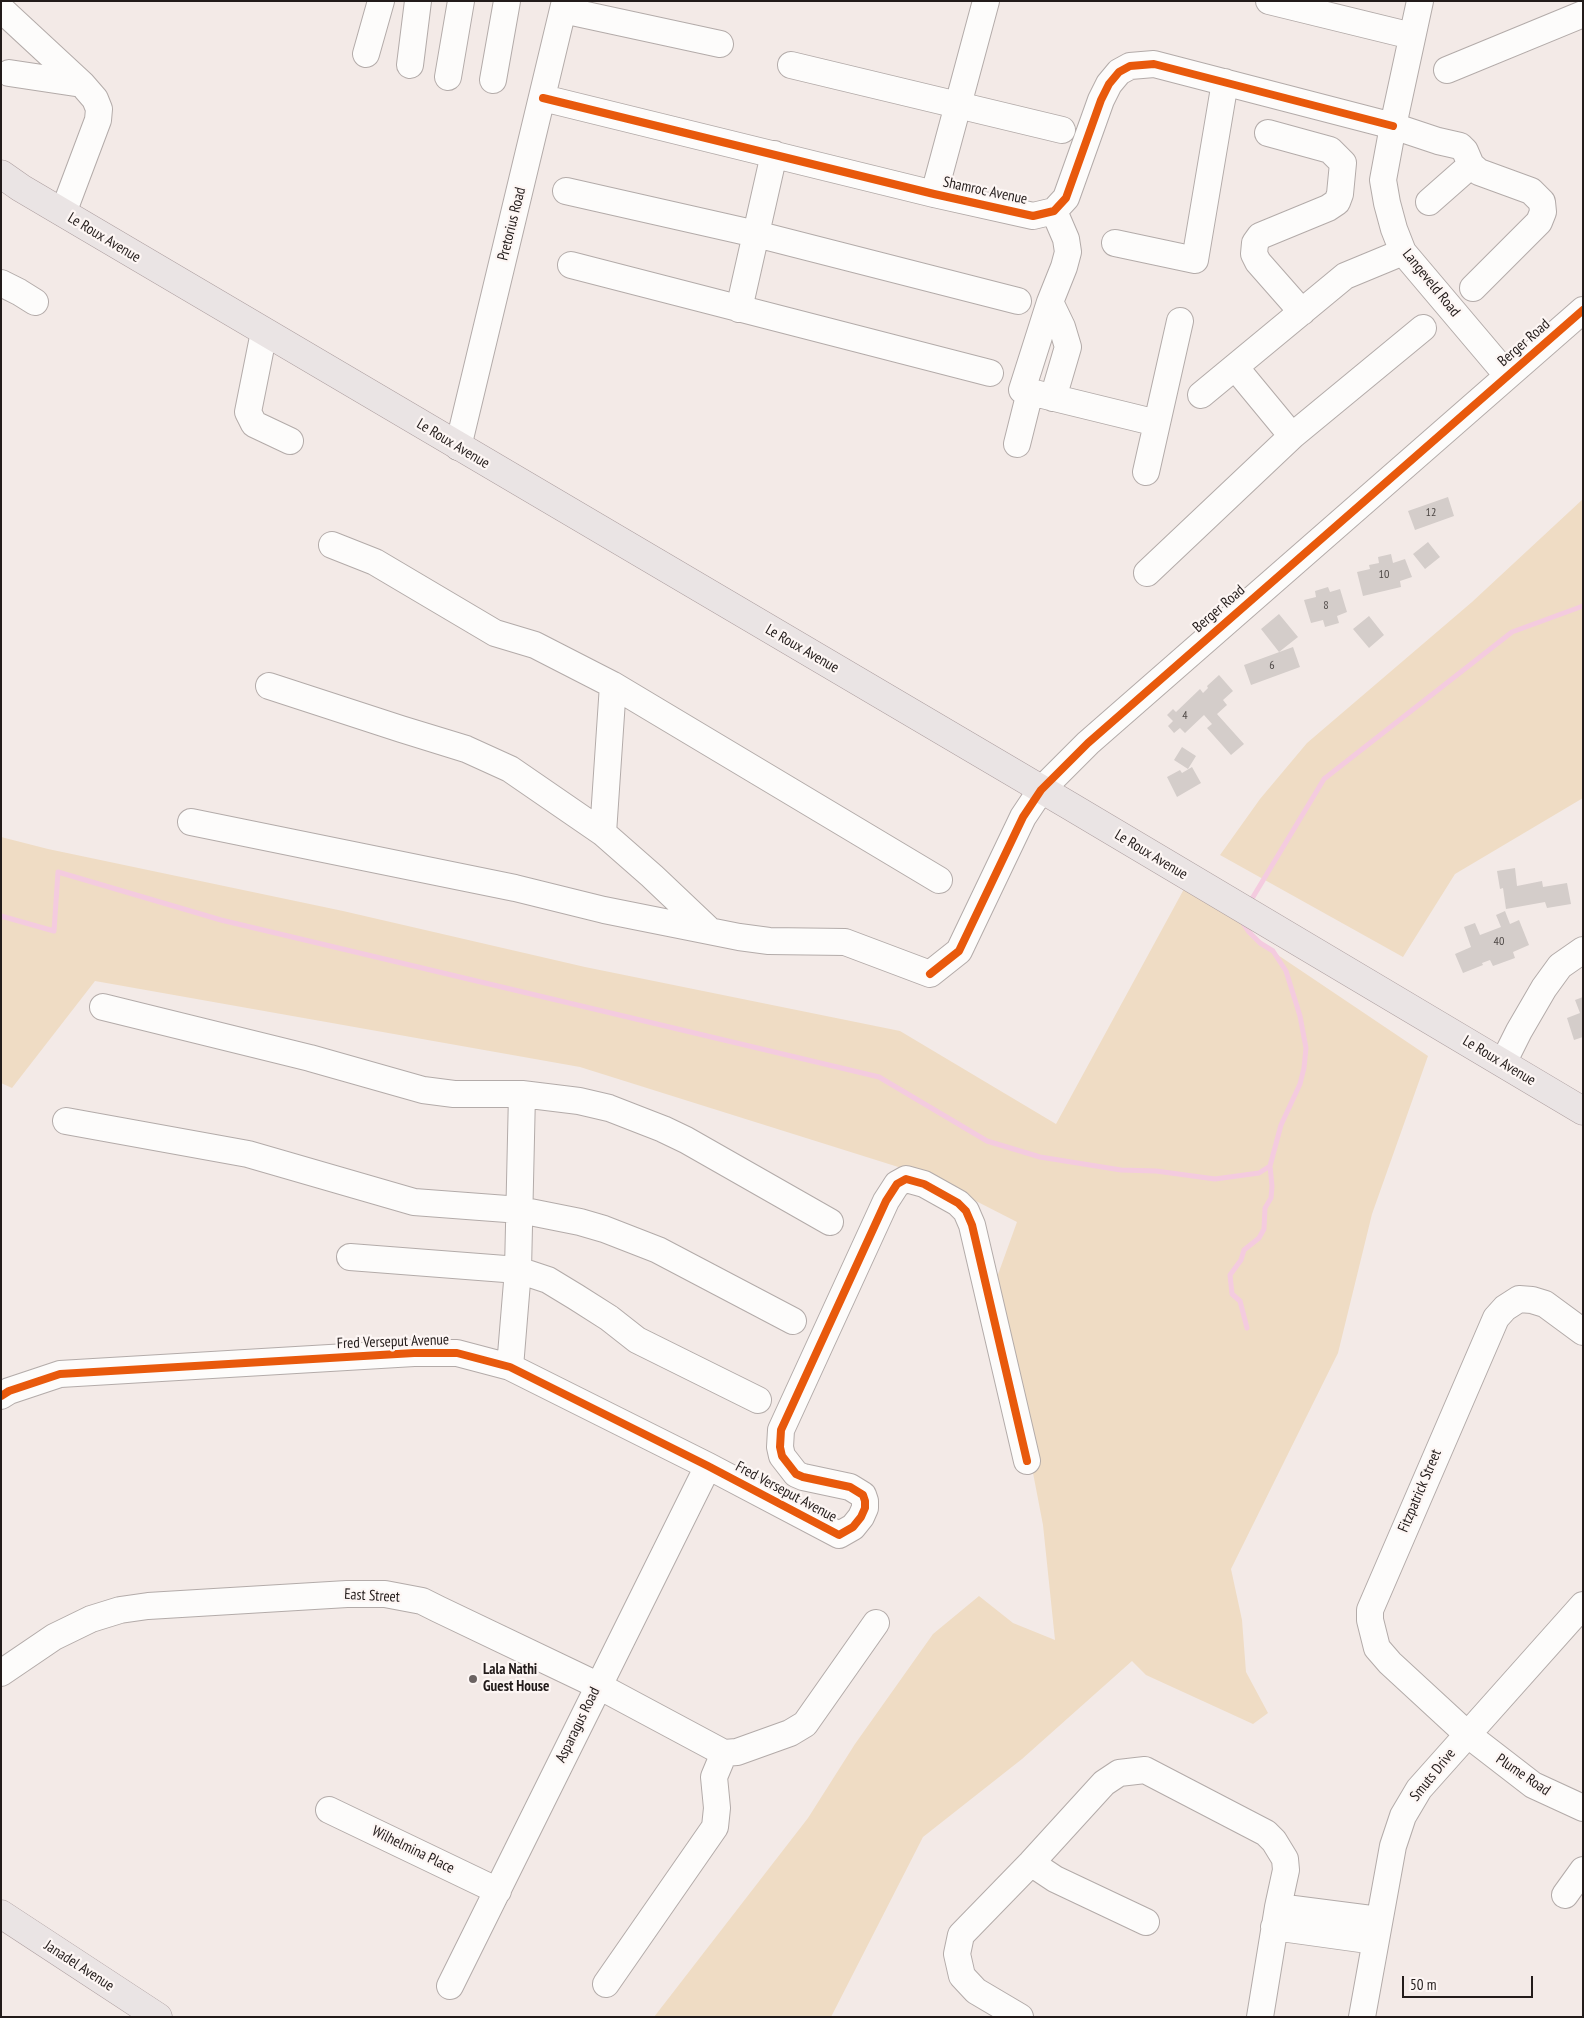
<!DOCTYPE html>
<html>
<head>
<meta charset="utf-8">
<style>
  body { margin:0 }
  #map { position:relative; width:1584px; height:2018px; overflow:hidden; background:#f3eae7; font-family:"PT Sans Narrow",sans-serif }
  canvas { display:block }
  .frame { position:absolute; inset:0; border:2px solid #221b1a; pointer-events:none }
  .scale { position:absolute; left:1402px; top:1976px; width:131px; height:22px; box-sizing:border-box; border:2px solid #221b1a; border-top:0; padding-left:6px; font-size:15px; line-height:18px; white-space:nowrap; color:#221b1a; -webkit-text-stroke:4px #fdf6f4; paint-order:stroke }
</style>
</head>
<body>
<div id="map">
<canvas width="1584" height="2018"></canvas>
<div class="frame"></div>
<div class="scale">50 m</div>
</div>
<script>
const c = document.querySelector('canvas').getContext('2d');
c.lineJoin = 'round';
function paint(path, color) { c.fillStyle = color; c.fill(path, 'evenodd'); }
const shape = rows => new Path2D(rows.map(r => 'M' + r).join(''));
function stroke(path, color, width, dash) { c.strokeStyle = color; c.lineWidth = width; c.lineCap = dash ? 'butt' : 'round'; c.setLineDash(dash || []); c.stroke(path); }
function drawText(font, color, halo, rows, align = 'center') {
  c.font = font + ' "PT Sans Narrow",sans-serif'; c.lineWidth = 4.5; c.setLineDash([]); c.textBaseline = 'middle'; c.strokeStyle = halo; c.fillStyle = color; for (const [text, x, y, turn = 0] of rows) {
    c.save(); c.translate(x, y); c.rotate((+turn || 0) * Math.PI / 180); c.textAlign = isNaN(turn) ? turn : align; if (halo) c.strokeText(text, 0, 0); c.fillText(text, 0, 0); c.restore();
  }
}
const green = shape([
  [1583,499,1583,798,1455,874,1403,957,1220,855,1260,799,1307,743,1472,602],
  [1,837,48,849,343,911,585,967,900,1031,1056,1124,1184,889,1222,910,1241,924,1260,943,1428,1056,1372,1214,1338,1353,1231,1569,1242,1620,1246,1672,1268,1713,1253,1724,1146,1675,1132,1661,1022,1759,923,1837,831,2017,654,2017,808,1818,855,1744,933,1634,979,1596,1013,1623,1055,1640,1043,1525,996,1280,1017,1222,927,1176,580,1067,95,981,12,1088,1,1083]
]);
const stream = shape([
  [1250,902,1324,779,1512,632,1583,606],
  [1,916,54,931,58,872,221,920,879,1077,987,1141,1040,1157,1121,1170,1156,1171,1215,1179,1259,1173,1270,1166,1281,1125,1300,1084,1304,1068,1306,1048,1300,1016,1286,971,1273,951,1260,943,1249,932,1243,923],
  [1247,1328,1240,1301,1232,1294,1230,1275,1241,1260,1244,1250,1259,1238,1264,1229,1265,1208,1271,1198,1272,1186,1270,1166]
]);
const building = shape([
  [1448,497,1454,516,1415,530,1408,511],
  [1428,542,1440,557,1425,569,1413,554],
  [1391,554,1393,563,1405,559,1412,577,1400,581,1401,587,1363,596,1357,572,1370,569,1369,565,1379,563,1378,557],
  [1328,587,1330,592,1340,589,1347,612,1337,616,1339,623,1325,627,1323,620,1311,623,1304,600,1316,597,1315,591],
  [1279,614,1298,637,1279,652,1261,629],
  [1369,616,1384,635,1369,648,1353,629],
  [1293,647,1300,667,1251,685,1244,665],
  [1219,675,1233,691,1223,700,1227,705,1217,714,1244,744,1231,755,1207,728,1212,724,1204,715,1185,733,1180,728,1174,733,1168,726,1173,721,1167,715,1173,709,1176,712,1200,689,1203,693,1208,688,1207,686],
  [1182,747,1196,756,1188,769,1174,760],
  [1192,767,1201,783,1177,797,1167,777,1180,770,1182,773],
  [1515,868,1517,886,1542,881,1543,887,1567,883,1571,904,1547,908,1545,902,1506,909,1503,888,1500,889,1497,871],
  [1505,911,1510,924,1519,920,1529,945,1513,952,1515,958,1493,966,1490,960,1482,963,1483,965,1463,973,1455,954,1471,947,1464,927,1475,923,1480,935,1501,927,1496,915],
  [1583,997,1583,1037,1574,1040,1567,1018,1580,1013,1575,1000]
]);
const minor = shape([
  [1269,1,1412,36],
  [1420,1,1393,126,1383,180,1387,203,1394,229,1403,252,1507,375],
  [1,9,82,84,95,99,99,109,98,120,63,213],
  [563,10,720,44],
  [366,54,381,1],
  [410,65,418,1],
  [791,65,1062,130],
  [1447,70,1583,14],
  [9,73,82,84],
  [448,77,461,1],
  [493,80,507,1],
  [543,98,934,194,1033,216,1054,211,1066,198,1101,100,1109,84,1119,72,1130,66,1154,64,1393,126,1438,141,1460,146,1465,151,1471,165,1479,172,1531,191,1542,202,1543,212,1539,222,1473,288],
  [1268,133,1330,150,1343,163,1340,194,1337,202,1328,208,1260,236,1255,243,1254,254,1258,262,1302,312],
  [566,191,756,234,1018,301],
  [934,194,986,1],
  [1429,202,1471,165],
  [1054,211,1066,239,1068,252,1064,267,1050,302,1022,390,1157,423],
  [1115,243,1195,260,1225,82],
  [571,265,990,373],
  [1,283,19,292,35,302],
  [1050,302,1062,327,1068,347,1053,398],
  [739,309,774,154],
  [264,332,248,412,254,424,290,441],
  [1235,367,1292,436,1423,328],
  [1201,395,1345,276,1403,252],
  [1017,444,1030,392],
  [458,447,565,1],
  [1146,472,1180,321],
  [332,545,375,562,495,633,535,645,613,685,939,880],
  [1147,573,1292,436],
  [269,686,401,729,466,749,510,769,603,833,652,876,709,930],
  [191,822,515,888,604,910,739,937,769,941,845,942,930,974,959,951,1023,817,1041,790,1088,743,1583,310],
  [603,833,613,685],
  [103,1007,310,1058,423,1090,454,1094,522,1094,579,1101,609,1108,663,1129,686,1140,830,1222],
  [1503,1063,1519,1031,1544,988,1560,966,1583,950],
  [66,1121,248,1154,414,1202,520,1210,580,1222,604,1229,658,1250,793,1321],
  [350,1257,518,1270,548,1280,576,1297,609,1318,637,1340,758,1400],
  [1583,1332,1545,1304,1532,1300,1519,1299,1505,1308,1496,1318,1370,1610,1370,1620,1377,1648,1390,1663,1467,1734,1533,1785,1583,1808],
  [510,1367,518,1270,522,1094],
  [1,1396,9,1391,60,1374,414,1353,457,1353,510,1367,708,1466,839,1535,853,1527,861,1517,865,1508,865,1501,863,1495,850,1487,803,1477,796,1474,782,1456,780,1447,781,1430,886,1201,897,1184,906,1179,924,1184,958,1203,966,1211,972,1225,1027,1461],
  [1,1673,54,1637,91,1619,120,1610,148,1606,347,1594,385,1594,422,1601,438,1609,597,1685,724,1753],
  [724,1753,737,1752,790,1733,805,1724,876,1623],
  [329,1810,498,1891],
  [1031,1863,1055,1879,1146,1922],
  [1565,1895,1583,1870],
  [1278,1907,1379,1920],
  [1274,1927,1375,1941],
  [606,1984,715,1827,717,1808,714,1777,724,1753],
  [450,1986,708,1466],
  [1020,2017,976,1991,962,1976,957,1954,961,1935,1031,1863,1104,1783,1119,1773,1145,1770,1266,1833,1274,1841,1285,1859,1286,1870,1278,1907,1260,2017],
  [1362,2017,1393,1846,1403,1816,1419,1789,1583,1605]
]);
const major = shape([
  [1,174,21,188,1070,806,1583,1111],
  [1,1914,158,2017]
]);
const cycleway = shape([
  [543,98,934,194,1033,216,1054,211,1066,198,1101,100,1109,84,1119,72,1130,66,1154,64,1393,126],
  [930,974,959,951,1023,817,1041,790,1088,743,1583,310],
  [1,1396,9,1391,60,1374,414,1353,457,1353,510,1367,708,1466,839,1535,853,1527,861,1517,865,1508,865,1501,863,1495,850,1487,803,1477,796,1474,782,1456,780,1447,781,1430,886,1201,897,1184,906,1179,924,1184,958,1203,966,1211,972,1225,1027,1461]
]);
const markers = [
  [473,1679,5,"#6b6362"]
];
const numberNames = [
  ["12",1431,513],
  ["10",1384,575],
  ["8",1326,606],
  ["6",1272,666],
  ["4",1185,716],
  ["40",1499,942]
];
const streetNames = [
  ["Shamroc Avenue",985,191,12],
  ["Pretorius Road",512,224,-76],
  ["Le Roux Avenue",104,238,31],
  ["Langeveld Road",1431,283,51],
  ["Berger Road",1524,343,-41],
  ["Le Roux Avenue",453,444,31],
  ["Berger Road",1219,609,-41],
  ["Le Roux Avenue",802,649,30],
  ["Le Roux Avenue",1151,855,31],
  ["Le Roux Avenue",1499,1061,31],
  ["Fred Verseput Avenue",393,1342,-2],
  ["Fitzpatrick Street",1420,1491,-67],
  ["Fred Verseput Avenue",786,1492,28],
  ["East Street",372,1596,3],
  ["Asparagus Road",578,1725,-64],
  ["Smuts Drive",1433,1775,-51],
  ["Plume Road",1523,1775,34],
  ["Wilhelmina Place",413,1850,26],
  ["Janadel Avenue",79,1966,33]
];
const poiNames = [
  ["Lala Nathi",483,1670],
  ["Guest House",483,1687]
];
paint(green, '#efdcc4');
stroke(stream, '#f4cbdf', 5);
paint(building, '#d4cdca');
stroke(minor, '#b3aba9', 28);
stroke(major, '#ad9fa0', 29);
stroke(minor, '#fdfcfb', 26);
stroke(major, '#eae4e4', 28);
stroke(cycleway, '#e8590c', 8);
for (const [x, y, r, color] of markers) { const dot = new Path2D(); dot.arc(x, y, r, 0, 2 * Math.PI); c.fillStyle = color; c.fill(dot); stroke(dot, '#fdf6f4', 2); }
drawText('12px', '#4e4846', null, numberNames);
drawText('15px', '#221b1a', '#fdf6f4', streetNames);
drawText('bold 15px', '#221b1a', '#fdf6f4', poiNames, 'left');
</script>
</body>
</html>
